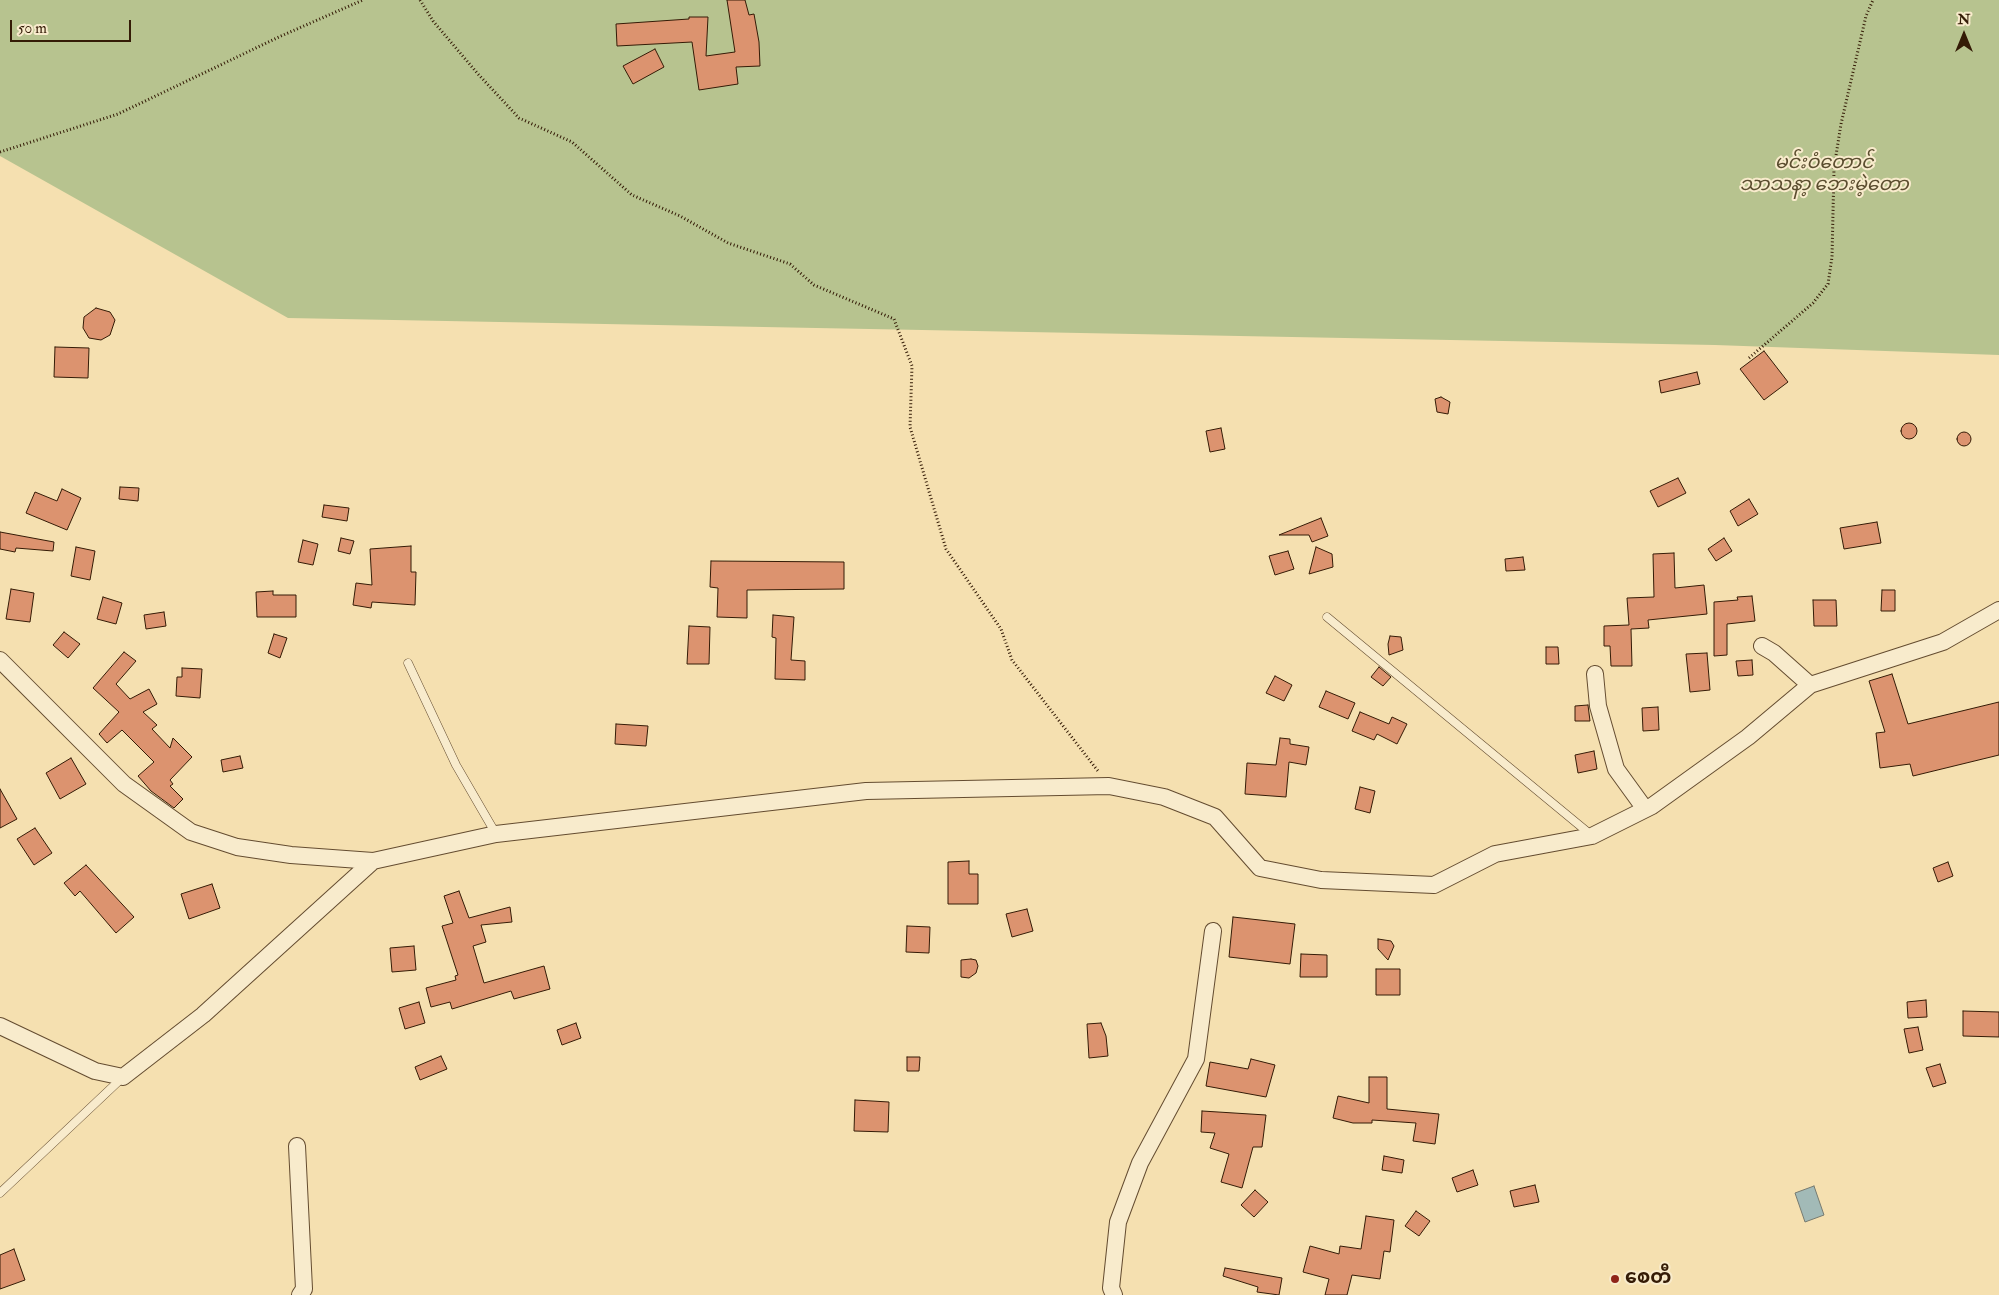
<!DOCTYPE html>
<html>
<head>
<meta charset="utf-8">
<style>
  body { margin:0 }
  #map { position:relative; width:1999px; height:1295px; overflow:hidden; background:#f5e0b0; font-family:"IM FELL Double Pica",serif }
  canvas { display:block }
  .north { position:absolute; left:1939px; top:10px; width:50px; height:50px; -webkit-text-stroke:4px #f8ebcc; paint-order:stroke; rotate:0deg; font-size:14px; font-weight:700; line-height:20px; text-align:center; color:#341b06 }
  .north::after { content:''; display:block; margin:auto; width:18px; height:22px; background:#341b06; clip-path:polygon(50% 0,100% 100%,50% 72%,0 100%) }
  .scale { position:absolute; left:10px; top:20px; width:121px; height:22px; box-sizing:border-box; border:2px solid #341b06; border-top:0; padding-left:6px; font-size:15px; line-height:18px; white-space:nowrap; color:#341b06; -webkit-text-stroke:4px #f8ebcc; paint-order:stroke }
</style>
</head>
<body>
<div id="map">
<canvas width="1999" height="1295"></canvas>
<div class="north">N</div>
<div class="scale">50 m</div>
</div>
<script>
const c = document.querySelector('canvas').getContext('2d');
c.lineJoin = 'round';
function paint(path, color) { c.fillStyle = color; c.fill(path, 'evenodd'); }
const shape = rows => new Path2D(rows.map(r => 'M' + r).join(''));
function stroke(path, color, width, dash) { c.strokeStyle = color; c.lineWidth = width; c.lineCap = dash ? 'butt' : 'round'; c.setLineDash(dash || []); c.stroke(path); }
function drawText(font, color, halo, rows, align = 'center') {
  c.font = font + ' "IM FELL Double Pica","Noto Sans Myanmar",serif'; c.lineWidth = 4; c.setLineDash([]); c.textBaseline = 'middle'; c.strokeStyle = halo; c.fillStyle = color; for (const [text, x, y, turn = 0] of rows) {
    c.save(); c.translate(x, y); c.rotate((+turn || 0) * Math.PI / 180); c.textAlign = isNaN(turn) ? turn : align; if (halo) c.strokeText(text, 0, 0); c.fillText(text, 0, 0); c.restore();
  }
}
const green = shape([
  [0,0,1999,0,1999,355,1715,345,288,318,0,156]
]);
const water = shape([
  [1814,1186,1824,1215,1805,1222,1795,1193,1814,1186]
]);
const building = shape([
  [727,0,745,0,749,15,754,14,759,42,760,66,736,67,738,84,699,90,692,42,617,46,616,24,689,19,689,17,708,17,706,56,735,52,727,0],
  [655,49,664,67,633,84,623,66,655,49],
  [96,308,110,312,115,320,110,335,101,340,89,338,83,328,84,317,96,308],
  [55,347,89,348,88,378,54,377,55,347],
  [1764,351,1788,382,1764,400,1740,369,1764,351],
  [1697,372,1700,384,1661,393,1659,381,1697,372],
  [1441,397,1450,402,1448,414,1437,412,1435,399,1441,397],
  '1901 431a8 8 0 1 1 16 0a8 8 0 1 1-16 0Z',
  [1221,428,1225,449,1210,452,1206,431,1221,428],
  '1957 439a7 7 0 1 1 14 0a7 7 0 1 1-14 0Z',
  [1678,478,1686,493,1658,507,1650,491,1678,478],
  [120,487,139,488,138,501,119,499,120,487],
  [62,489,81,498,67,530,26,513,35,492,57,501,62,489],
  [1749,499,1758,514,1738,526,1730,511,1749,499],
  [324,505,349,508,347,521,322,517,324,505],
  [1321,518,1328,536,1312,542,1309,535,1279,535,1321,518],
  [1877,522,1881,543,1844,549,1840,528,1877,522],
  [0,532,54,542,53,551,16,548,15,552,0,549,0,532],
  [341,538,354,541,350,554,338,551,341,538],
  [1724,538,1732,551,1716,561,1708,549,1724,538],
  [303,540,318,544,313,565,298,562,303,540],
  [411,546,411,572,416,572,415,605,372,602,371,608,353,605,356,583,372,585,370,549,411,546],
  [76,547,95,551,90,580,71,576,76,547],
  [1316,547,1332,554,1333,567,1309,574,1316,547],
  [1288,551,1294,569,1275,575,1269,556,1288,551],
  [1674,553,1675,588,1704,585,1707,614,1648,620,1649,628,1631,629,1632,666,1611,666,1610,646,1604,646,1604,626,1629,625,1627,598,1654,597,1653,554,1674,553],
  [1523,557,1525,570,1506,571,1505,559,1523,557],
  [711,561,844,562,844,589,747,590,747,618,717,617,718,588,710,587,711,561],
  [11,589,34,593,30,622,6,619,11,589],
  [1882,590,1895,590,1895,611,1881,611,1882,590],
  [273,591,273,595,296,595,296,617,257,617,256,592,273,591],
  [1752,596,1755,621,1727,624,1727,655,1714,656,1714,602,1738,600,1737,597,1752,596],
  [103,597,122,603,116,624,97,619,103,597],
  [1813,600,1836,600,1837,626,1814,626,1813,600],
  [164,612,166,626,146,629,144,615,164,612],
  [773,615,794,617,791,660,805,661,805,680,775,679,776,638,772,637,773,615],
  [689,626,710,627,709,664,687,664,689,626],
  [64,632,80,644,68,658,53,645,64,632],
  [274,634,287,638,280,658,268,653,274,634],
  [1390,636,1401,637,1403,650,1389,655,1388,644,1390,636],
  [1546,647,1558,647,1559,664,1546,664,1546,647],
  [124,652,136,661,116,684,130,699,149,689,157,704,143,712,157,725,152,729,170,748,173,738,192,757,170,780,173,784,170,786,183,799,174,808,151,791,138,776,154,762,122,730,107,743,99,734,119,712,93,688,124,652],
  [1707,653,1710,690,1690,692,1686,654,1707,653],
  [1752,660,1753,675,1738,676,1736,661,1752,660],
  [1379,667,1391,677,1383,686,1371,677,1379,667],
  [182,668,202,669,200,698,176,696,177,677,182,677,182,668],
  [1892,674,1908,724,1999,702,1999,755,1913,776,1910,764,1880,768,1876,733,1885,732,1869,681,1892,674],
  [1275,676,1292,685,1284,701,1266,693,1275,676],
  [1326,691,1355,703,1348,719,1319,707,1326,691],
  [1588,705,1590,721,1575,721,1575,706,1588,705],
  [1658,707,1659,730,1643,731,1642,708,1658,707],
  [1360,712,1389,724,1392,717,1407,724,1397,744,1377,734,1374,740,1352,731,1360,712],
  [616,724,648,726,646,746,615,744,616,724],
  [1280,738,1290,739,1290,744,1309,747,1306,765,1289,762,1286,797,1245,794,1247,763,1276,765,1280,738],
  [1594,751,1597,769,1578,773,1575,755,1594,751],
  [240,756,243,768,223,772,221,760,240,756],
  [71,758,86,784,60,799,46,773,71,758],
  [1360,787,1375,791,1370,813,1355,809,1360,787],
  [0,789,17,819,0,828,0,789],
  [35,828,52,853,34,865,17,839,35,828],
  [969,861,969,874,978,874,978,904,948,904,948,862,969,861],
  [1948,862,1953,876,1938,882,1933,868,1948,862],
  [86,865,134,917,116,933,80,891,75,896,64,883,86,865],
  [212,884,220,908,189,919,181,894,212,884],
  [459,891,469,918,510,907,512,922,481,925,486,942,473,946,484,983,544,966,550,989,514,999,511,991,452,1009,450,1002,431,1007,426,988,456,980,455,976,458,975,442,926,453,923,444,896,459,891],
  [1027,909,1033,931,1012,937,1006,914,1027,909],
  [1233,917,1295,924,1290,964,1229,957,1233,917],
  [907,926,930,927,929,953,906,952,907,926],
  [1378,939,1391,941,1394,946,1388,960,1378,949,1378,939],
  [414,946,416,970,392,972,390,948,414,946],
  [1301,954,1327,955,1327,977,1300,977,1301,954],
  [971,959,976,960,978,966,976,973,969,978,961,977,961,960,971,959],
  [1376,969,1400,969,1400,995,1376,995,1376,969],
  [1926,1000,1927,1017,1908,1018,1907,1002,1926,1000],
  [419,1002,425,1023,405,1029,399,1008,419,1002],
  [1963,1011,1999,1012,1999,1037,1963,1036,1963,1011],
  [576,1023,581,1038,562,1045,557,1030,576,1023],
  [1101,1023,1106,1036,1108,1056,1089,1058,1087,1024,1101,1023],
  [1918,1027,1923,1050,1909,1053,1904,1029,1918,1027],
  [441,1056,447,1069,420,1080,415,1067,441,1056],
  [907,1057,920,1057,919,1071,907,1071,907,1057],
  [1251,1059,1275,1065,1266,1097,1206,1086,1210,1062,1248,1069,1251,1059],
  [1940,1064,1946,1083,1933,1087,1926,1068,1940,1064],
  [1369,1077,1387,1077,1387,1109,1439,1114,1435,1144,1413,1141,1416,1123,1372,1120,1372,1123,1353,1123,1333,1118,1338,1096,1369,1103,1369,1077],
  [855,1100,889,1102,888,1132,854,1131,855,1100],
  [1202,1111,1266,1115,1262,1147,1253,1147,1242,1188,1221,1182,1229,1154,1210,1148,1215,1133,1201,1132,1202,1111],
  [1384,1156,1404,1160,1402,1173,1382,1170,1384,1156],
  [1473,1170,1478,1185,1457,1192,1452,1178,1473,1170],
  [1535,1185,1539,1202,1514,1207,1510,1191,1535,1185],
  [1255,1190,1268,1202,1254,1217,1241,1205,1255,1190],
  [1416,1211,1430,1221,1419,1236,1405,1226,1416,1211],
  [1366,1216,1394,1220,1390,1252,1384,1251,1380,1279,1352,1275,1347,1295,1325,1295,1329,1279,1303,1272,1310,1246,1339,1254,1340,1246,1361,1249,1366,1216],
  [14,1249,25,1280,0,1289,0,1255,14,1249],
  [1225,1268,1282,1278,1279,1295,1257,1292,1258,1287,1223,1276,1225,1268]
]);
const path = shape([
  [420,0,433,21,478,74,519,118,572,142,632,195,680,216,728,243,790,264,814,285,894,319,912,366,910,427,946,549,1001,629,1012,660,1098,771],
  [0,152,118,114,281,36,363,0],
  [1749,358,1813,303,1828,284,1832,257,1834,168,1841,124,1866,16,1873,0]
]);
const service = shape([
  [1327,617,1590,834],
  [408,663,456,765,496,834],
  [0,1193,122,1078]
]);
const minor = shape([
  [1762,646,1774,653,1810,685],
  [0,660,124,784,191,832,237,847,291,855,373,861,496,834,866,791,1109,786,1164,797,1215,817,1260,868,1321,880,1434,885,1495,854,1592,836,1652,806,1748,737,1810,685,1943,642,1999,610],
  [1595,674,1598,706,1616,769,1645,809],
  [0,1026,95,1071,123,1077,203,1015,373,861],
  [297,1146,304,1289,300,1295],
  [1114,1295,1111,1288,1118,1222,1140,1163,1196,1059,1213,931]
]);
const markers = [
  [1615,1279,5,"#8f2418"]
];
const parkNames = [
  ["မင်းဝံတောင်",1824,164],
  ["သာသနာ့ ‌ဘေးမဲ့တော",1824,186]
];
const poiNames = [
  ["စေတီ",1625,1279]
];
paint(green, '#b7c38f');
paint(water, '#a2bab7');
stroke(water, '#767a70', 1);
paint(building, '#dc936f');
stroke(building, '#341b06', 1);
stroke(service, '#644c30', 9);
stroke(minor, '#644c30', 18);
stroke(path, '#341b06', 3, [1, 2.5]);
stroke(service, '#f8ebcc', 8);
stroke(minor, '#f8ebcc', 16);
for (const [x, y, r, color] of markers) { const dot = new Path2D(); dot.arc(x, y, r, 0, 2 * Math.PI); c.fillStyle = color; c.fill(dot); stroke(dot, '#f8ebcc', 2); }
drawText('italic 19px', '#5b4d2f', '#f8ebcc', parkNames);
drawText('bold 19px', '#341b06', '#f8ebcc', poiNames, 'left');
</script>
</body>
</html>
